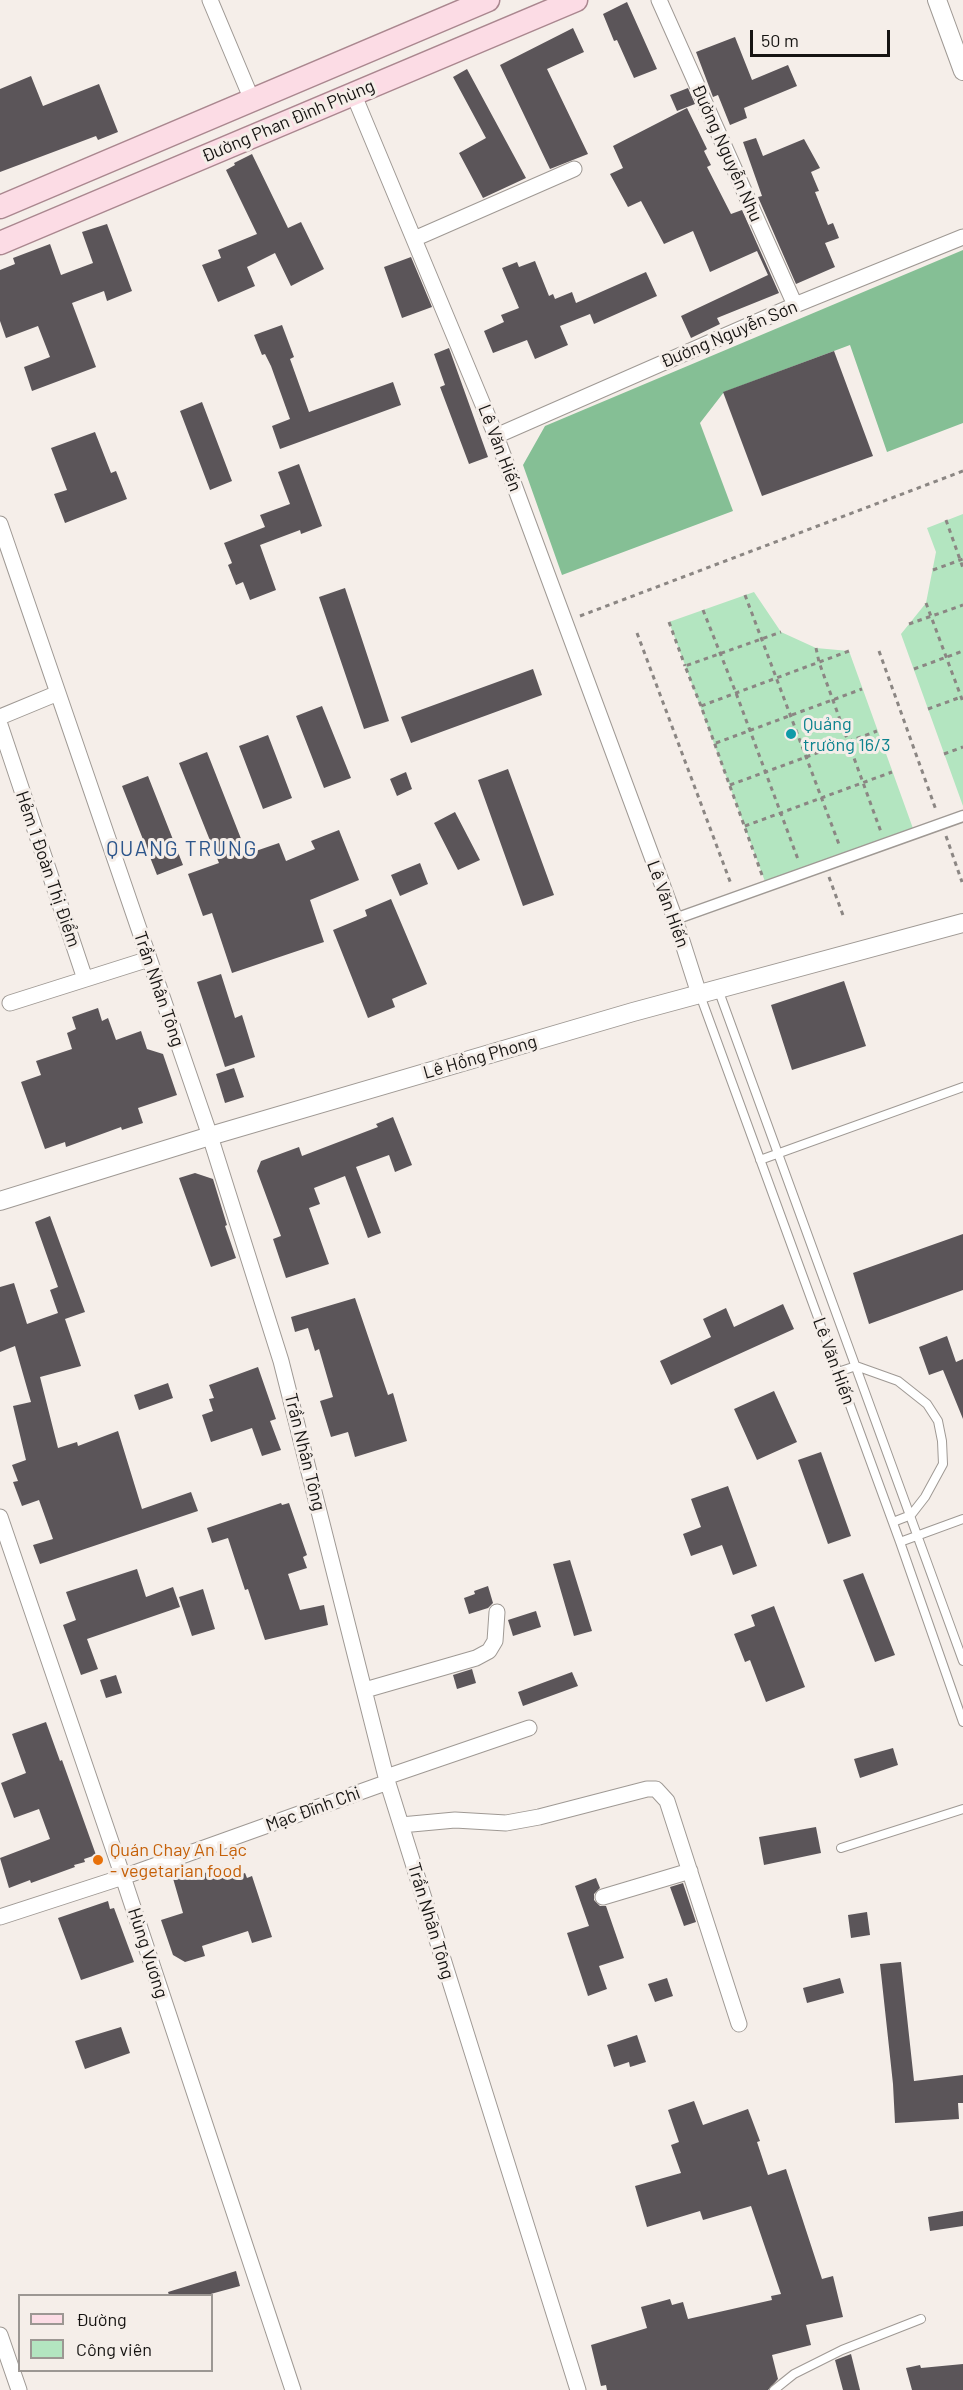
<!DOCTYPE html>
<html>
<head>
<meta charset="utf-8">
<style>
  body { margin:0 }
  #map { position:relative; width:963px; height:2390px; overflow:hidden; background:#f5eee9; font-family:Barlow,sans-serif }
  canvas { display:block }
  .legend { position:absolute; left:18px; top:2294px; width:195px; height:78px; box-sizing:border-box; background:#f5eee9; border:2px solid #9c9793; margin:0; padding:8px 10px; list-style:none; font-size:18px; color:#161412 }
  .legend li { display:flex; align-items:center; gap:12px; height:30px }
  .legend b { width:30px; border:2px solid #9c9793 }
  .scale { position:absolute; left:750px; top:30px; width:140px; height:27px; box-sizing:border-box; border:3px solid #161412; border-top:0; padding-left:8px; font-size:18px; line-height:21px; white-space:nowrap; color:#161412; -webkit-text-stroke:4px #f5eee9; paint-order:stroke }
</style>
</head>
<body>
<div id="map">
<canvas width="963" height="2390"></canvas>
<ul class="legend">
<li><b style="height:8px;background:#fcdce5"></b>Đường</li>
<li><b style="height:16px;background:#b3e5c0"></b>Công viên</li>
</ul>
<div class="scale">50 m</div>
</div>
<script>
const c = document.querySelector('canvas').getContext('2d');
c.lineJoin = 'round';
function paint(path, color) { c.fillStyle = color; c.fill(path, 'evenodd'); }
const shape = rows => new Path2D(rows.map(r => 'M' + r).join(''));
function stroke(path, color, width, dash) { c.strokeStyle = color; c.lineWidth = width; c.lineCap = dash ? 'butt' : 'round'; c.setLineDash(dash || []); c.stroke(path); }
function drawText(font, color, halo, rows, align = 'center') {
  c.font = font + ' Barlow,sans-serif'; c.lineWidth = 6; c.setLineDash([]); c.textBaseline = 'middle'; c.strokeStyle = halo; c.fillStyle = color; for (const [text, x, y, turn = 0] of rows) {
    c.save(); c.translate(x, y); c.rotate((+turn || 0) * Math.PI / 180); c.textAlign = isNaN(turn) ? turn : align; if (halo) c.strokeText(text, 0, 0); c.fillText(text, 0, 0); c.restore();
  }
}
const green = shape([
  [963,514,963,806,901,634,926,603,936,552,927,528],
  [754,592,781,632,816,648,849,651,915,834,767,887,669,622]
]);
const forest = shape([
  [963,250,963,423,887,452,850,345,724,392,700,423,733,511,562,575,523,465,545,426]
]);
const building = shape([
  [627,2,657,69,634,78,617,40,614,41,603,14],
  [573,28,584,52,547,69,588,154,550,169,500,65],
  [735,37,752,80,788,65,797,86,744,108,747,118,730,125,718,95,713,97,696,52],
  [467,69,526,178,483,198,459,153,486,138,453,77],
  [31,76,43,106,99,84,118,132,98,140,96,136,0,172,0,89],
  [688,88,695,104,677,111,670,95],
  [687,108,707,149,704,151,711,165,707,167,731,214,742,210,779,293,717,318,720,324,691,338,681,316,768,275,757,251,710,272,693,231,664,244,641,201,628,207,610,174,623,168,613,146],
  [756,138,763,156,804,139,820,168,811,172,819,191,815,192,828,225,833,223,839,238,825,243,835,267,796,284,758,197,762,196,743,142],
  [252,154,288,228,301,222,324,269,291,286,275,253,247,267,255,286,218,302,202,265,221,258,218,250,257,234,226,170,235,165,234,163],
  [107,224,132,291,107,301,104,291,72,303,96,367,32,391,24,367,50,357,38,326,6,338,0,321,0,270,15,264,13,258,50,244,61,275,93,263,82,232],
  [411,257,432,307,402,318,384,267],
  [535,261,549,296,553,294,555,299,572,292,576,303,646,272,657,296,594,324,590,314,560,326,568,345,535,359,527,340,493,353,484,331,504,322,501,315,519,308,502,268,517,262,519,267],
  [282,325,294,357,290,359,309,412,393,382,401,405,280,449,272,426,290,419,271,366,265,354,262,355,254,335],
  [449,348,488,457,469,464,440,387,445,385,434,354],
  [834,351,873,456,762,496,723,392],
  [202,402,232,481,210,490,180,411],
  [95,432,111,473,116,471,127,499,65,523,54,494,67,490,51,448],
  [299,464,322,526,301,534,300,530,260,545,276,590,250,600,243,582,236,585,228,565,232,563,224,543,265,527,260,515,290,504,278,472],
  [345,588,389,721,364,729,319,597],
  [533,669,542,695,411,743,401,717],
  [322,706,351,778,324,788,296,716],
  [268,735,292,798,263,809,239,746],
  [207,752,247,854,279,843,286,861,315,849,311,841,339,830,359,880,310,900,324,942,232,973,212,913,203,916,188,874,219,863,179,763],
  [508,769,554,895,523,906,478,780],
  [406,772,412,789,397,796,390,779],
  [148,776,183,865,157,875,122,786],
  [455,812,480,860,458,870,434,823],
  [420,863,428,884,400,896,391,875],
  [391,899,427,984,392,999,395,1007,368,1018,333,930,367,916,365,910],
  [221,974,235,1018,242,1015,255,1057,225,1067,197,982],
  [844,981,866,1046,792,1070,771,1005],
  [98,1008,102,1021,108,1018,116,1040,141,1031,147,1049,163,1054,177,1095,138,1108,143,1123,122,1130,121,1127,66,1147,65,1142,45,1149,21,1082,41,1075,36,1061,72,1049,67,1033,76,1029,72,1017],
  [234,1068,244,1097,225,1103,216,1074],
  [393,1117,412,1165,395,1172,389,1155,356,1167,381,1233,368,1238,345,1176,314,1188,320,1204,309,1208,329,1264,286,1278,273,1239,281,1236,257,1171,261,1161,299,1147,302,1156,378,1127,376,1124],
  [195,1173,213,1179,227,1225,225,1226,236,1258,211,1267,179,1178],
  [50,1216,85,1312,65,1319,81,1366,40,1377,58,1448,77,1442,78,1446,118,1431,142,1509,191,1492,198,1511,40,1564,33,1545,53,1539,39,1500,22,1506,13,1482,18,1481,12,1465,26,1460,13,1406,31,1402,15,1346,0,1352,0,1287,14,1283,27,1324,58,1313,50,1290,58,1287,35,1222],
  [963,1234,963,1290,869,1324,853,1273],
  [355,1298,388,1395,393,1393,407,1441,355,1457,348,1432,331,1437,320,1401,333,1397,319,1349,315,1351,308,1328,295,1332,291,1317],
  [783,1304,794,1329,671,1385,660,1361,711,1337,703,1319,726,1308,734,1327],
  [947,1336,956,1362,963,1359,963,1419,943,1370,929,1375,919,1347],
  [258,1367,276,1419,270,1421,281,1450,262,1456,252,1428,211,1442,202,1415,213,1411,209,1399,214,1398,209,1385],
  [168,1383,173,1398,139,1410,134,1395],
  [774,1391,797,1442,757,1460,734,1409],
  [821,1452,851,1536,828,1544,798,1460],
  [728,1486,757,1566,733,1575,722,1545,691,1556,683,1534,701,1527,691,1499],
  [281,1503,282,1505,289,1503,307,1555,303,1557,307,1568,288,1574,300,1610,324,1605,328,1625,265,1640,248,1589,245,1590,228,1538,212,1543,207,1528],
  [570,1560,592,1631,574,1636,553,1564],
  [137,1569,146,1597,173,1587,180,1607,87,1639,98,1669,81,1675,63,1625,76,1620,66,1592],
  [863,1573,895,1655,875,1662,843,1580],
  [488,1586,493,1603,488,1608,469,1614,464,1598,475,1594,474,1591],
  [203,1589,215,1629,192,1636,179,1597],
  [774,1606,805,1687,766,1702,750,1660,745,1662,734,1634,755,1626,751,1615],
  [536,1611,541,1627,513,1636,508,1620],
  [472,1669,476,1683,457,1689,453,1675],
  [572,1672,578,1686,523,1706,518,1692],
  [116,1675,122,1693,106,1698,100,1680],
  [46,1722,60,1761,62,1760,96,1855,84,1859,85,1862,74,1865,75,1867,31,1883,30,1880,9,1888,0,1858,50,1839,39,1809,14,1818,1,1783,26,1773,12,1734],
  [893,1748,898,1765,860,1778,854,1759],
  [816,1827,821,1853,764,1865,759,1837],
  [227,1866,231,1878,245,1873,247,1878,252,1876,272,1937,252,1943,248,1931,202,1946,205,1956,185,1962,173,1955,161,1920,183,1913,172,1875,190,1869,192,1877],
  [596,1878,600,1888,594,1894,594,1900,600,1906,606,1906,624,1958,599,1966,607,1989,588,1996,567,1933,589,1926,575,1886],
  [683,1883,696,1922,684,1926,670,1887],
  [108,1901,110,1909,114,1908,134,1962,81,1980,58,1918],
  [867,1912,870,1935,851,1938,848,1915],
  [901,1962,914,2081,963,2075,963,2103,958,2103,959,2119,895,2123,893,2084,880,1964],
  [667,1978,673,1996,655,2002,648,1984],
  [840,1978,844,1993,807,2003,803,1988],
  [121,2027,130,2053,85,2069,75,2041],
  [637,2035,646,2062,630,2067,629,2062,614,2067,607,2045],
  [694,2101,703,2125,748,2109,760,2141,757,2142,768,2175,786,2169,822,2279,833,2276,843,2317,806,2325,811,2345,772,2355,778,2379,768,2390,607,2390,606,2385,601,2386,591,2345,647,2328,641,2307,670,2299,672,2305,683,2302,688,2319,772,2300,771,2296,781,2294,751,2206,703,2220,700,2211,647,2227,635,2186,681,2173,671,2145,679,2142,668,2110],
  [963,2211,963,2226,930,2231,928,2217],
  [236,2271,240,2286,207,2295,169,2295,168,2292],
  [851,2354,860,2390,843,2390,835,2360],
  [963,2364,963,2390,912,2390,906,2368,920,2365,921,2368]
]);
const path = shape([
  [946,520,963,568],
  [933,570,963,559],
  [745,595,840,847],
  [926,603,963,702],
  [703,610,736,693,799,862],
  [580,616,963,471],
  [669,622,685,666],
  [909,624,963,605],
  [637,633,731,884],
  [816,648,819,662,881,832],
  [879,651,936,810],
  [914,669,963,651],
  [701,706,685,666,781,632],
  [928,709,961,697],
  [716,743,862,689],
  [944,754,963,747],
  [730,785,877,731],
  [745,826,892,772],
  [946,836,962,882],
  [762,875,701,706,849,651],
  [829,877,844,918]
]);
const service = shape([
  [718,989,963,1661],
  [700,995,900,1542,963,1722],
  [760,1160,963,1087],
  [838,1372,856,1366,898,1381,927,1404,938,1421,942,1441,943,1464,925,1497,911,1515,893,1522],
  [900,1542,963,1519],
  [841,1848,963,1809],
  [774,2390,794,2374,842,2350,921,2319]
]);
const pedestrian = shape([
  [675,919,963,816]
]);
const minor = shape([
  [210,0,252,100],
  [659,0,795,305],
  [353,93,496,436,675,919,699,994],
  [414,239,574,169],
  [496,436,795,305,963,237],
  [0,524,210,1136,281,1361,386,1777,578,2390],
  [0,717,58,693],
  [0,725,85,979],
  [10,1003,149,959],
  [0,1517,123,1877,293,2390],
  [365,1690,476,1658,489,1651,495,1641,497,1612],
  [386,1777,529,1728],
  [401,1825,455,1820,506,1823,539,1817,647,1789,656,1789,667,1801,739,2024],
  [603,1897,690,1871],
  [0,1917,123,1877,388,1782],
  [0,2335,19,2390]
]);
const tertiary = shape([
  [937,0,963,71],
  [0,1201,210,1136,633,1012,963,923]
]);
const primary = shape([
  [0,207,488,0],
  [0,243,576,0]
]);
const markers = [
  [791,734,6,"#0f9aa8"],
  [98,1860,6,"#e8710a"]
];
const streetNames = [
  ["Đường Phan Đình Phùng",288,121,-23],
  ["Đường Nguyễn Nhu",727,153,66],
  ["Đường Nguyễn Sơn",729,334,-23],
  ["Lê Văn Hiến",500,448,69],
  ["Hẻm 1 Đoàn Thị Điểm",48,869,71],
  ["Lê Văn Hiến",668,904,70],
  ["Trần Nhân Tông",159,989,71],
  ["Lê Hồng Phong",480,1057,-16],
  ["Lê Văn Hiến",834,1361,70],
  ["Trần Nhân Tông",305,1452,76],
  ["Mạc Đĩnh Chi",313,1809,-20],
  ["Trần Nhân Tông",431,1921,73],
  ["Hùng Vương",148,1953,72]
];
const cultureNames = [
  ["Quảng",803,724],
  ["trường 16/3",803,745]
];
const foodNames = [
  ["Quán Chay An Lạc",110,1850],
  ["- vegetarian food",110,1871]
];
const quarterNames = [
  ["QUANG TRUNG",182,849]
];
paint(green, '#b3e5c0');
paint(forest, '#85bf95');
paint(building, '#5b5559');
stroke(service, '#9f9994', 10);
stroke(pedestrian, '#9f9994', 13);
stroke(minor, '#9f9994', 17);
stroke(tertiary, '#9f9994', 20);
stroke(primary, '#aa878f', 25);
stroke(path, '#8b8683', 3, [4.5, 4.5]);
stroke(service, '#fff', 8);
stroke(pedestrian, '#fff', 10);
stroke(minor, '#fff', 15);
stroke(tertiary, '#fff', 18);
stroke(primary, '#fcdce5', 22);
for (const [x, y, r, color] of markers) { const dot = new Path2D(); dot.arc(x, y, r, 0, 2 * Math.PI); c.fillStyle = color; c.fill(dot); stroke(dot, '#f5eee9', 2); }
drawText('18px', '#161412', '#f5eee9', streetNames);
drawText('18px', '#0d838f', '#f5eee9', cultureNames, 'left');
drawText('18px', '#c56008', '#f5eee9', foodNames, 'left');
c.letterSpacing = '1.5px';
drawText('21px', '#2c558b', '#f5eee9', quarterNames);
c.letterSpacing = '0px';
</script>
</body>
</html>
